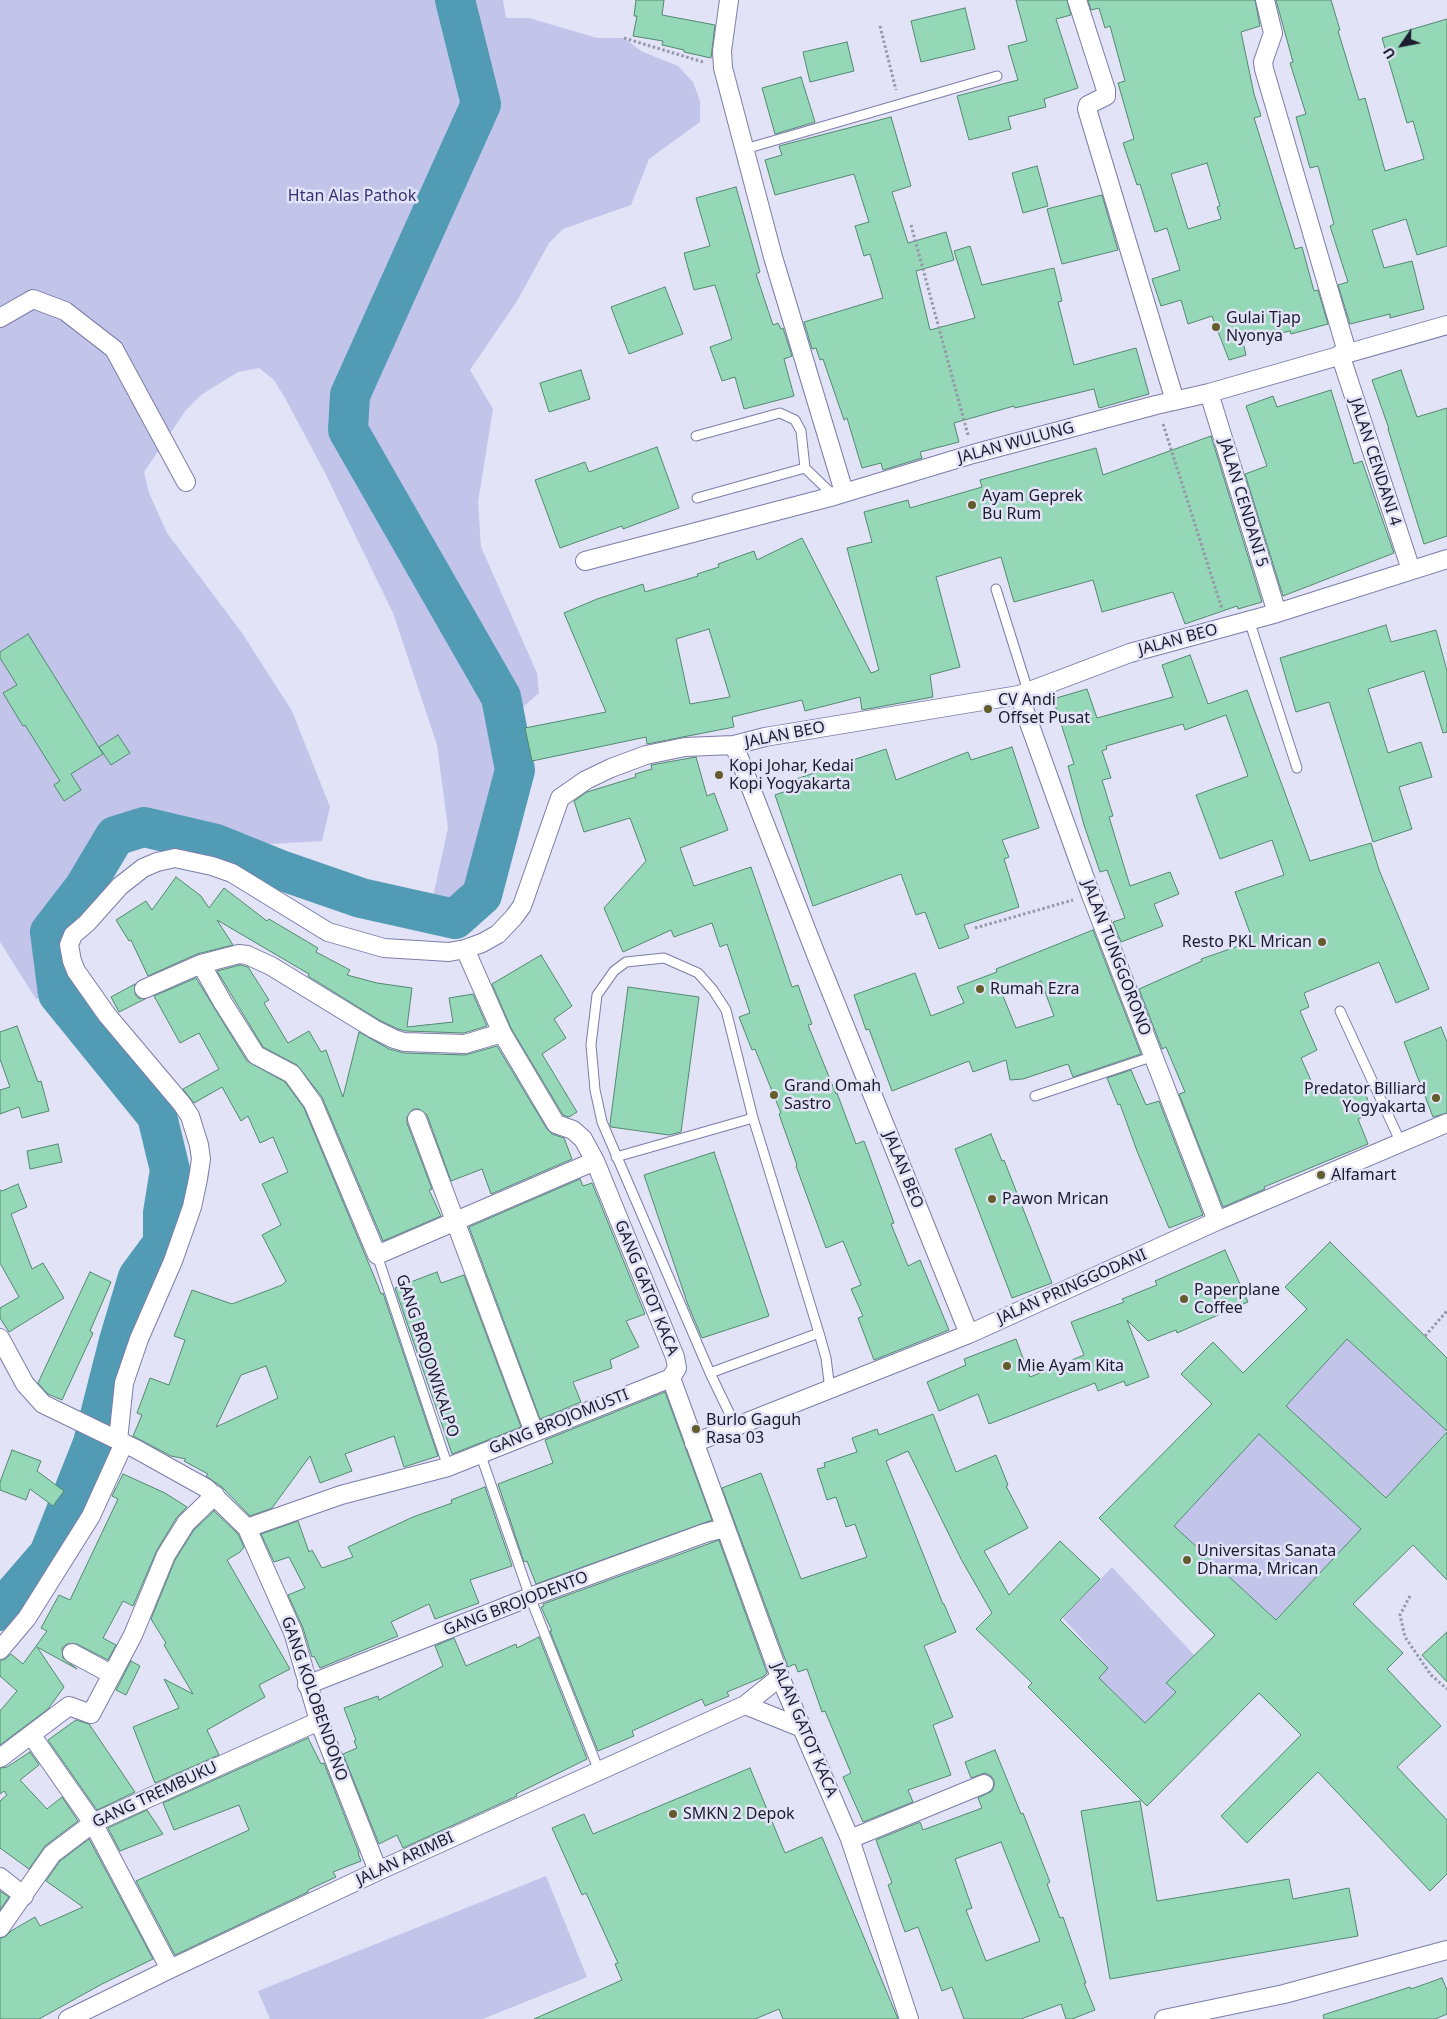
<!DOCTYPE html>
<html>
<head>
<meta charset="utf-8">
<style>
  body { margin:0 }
  #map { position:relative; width:1447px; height:2019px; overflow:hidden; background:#e2e3f7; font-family:"Noto Sans",sans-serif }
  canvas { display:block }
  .north { position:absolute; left:1377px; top:20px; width:50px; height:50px; -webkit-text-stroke:4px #e2e3f7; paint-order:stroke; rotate:237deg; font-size:14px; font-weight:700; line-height:20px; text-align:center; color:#1c1c2e }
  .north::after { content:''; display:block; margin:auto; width:18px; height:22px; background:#1c1c2e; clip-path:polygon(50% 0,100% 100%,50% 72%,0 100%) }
</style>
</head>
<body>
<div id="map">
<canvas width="1447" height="2019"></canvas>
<div class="north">U</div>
</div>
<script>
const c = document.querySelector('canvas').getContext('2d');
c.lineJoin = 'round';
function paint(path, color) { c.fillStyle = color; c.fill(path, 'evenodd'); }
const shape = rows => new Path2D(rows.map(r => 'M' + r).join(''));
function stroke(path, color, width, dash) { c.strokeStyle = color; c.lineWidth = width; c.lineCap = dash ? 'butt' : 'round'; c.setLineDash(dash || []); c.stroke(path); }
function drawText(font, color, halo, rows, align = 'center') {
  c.font = font + ' "Noto Sans",sans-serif'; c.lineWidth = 5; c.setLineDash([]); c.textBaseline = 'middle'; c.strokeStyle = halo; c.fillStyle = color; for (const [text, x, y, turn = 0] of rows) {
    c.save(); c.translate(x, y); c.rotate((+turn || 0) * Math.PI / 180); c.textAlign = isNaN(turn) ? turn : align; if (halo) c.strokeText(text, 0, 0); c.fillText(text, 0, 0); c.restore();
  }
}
const green = shape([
  [0,0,503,0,506,18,529,18,597,38,624,38,641,51,678,66,693,82,700,101,700,122,649,159,631,205,563,229,549,243,517,301,470,370,493,409,478,502,481,547,537,673,539,693,524,706,512,723,516,791,477,916,462,932,442,935,434,913,434,892,448,828,437,745,393,613,325,473,285,398,274,380,259,368,238,372,201,395,186,410,144,472,149,493,167,533,242,633,292,711,330,807,322,841,270,844,244,839,217,839,144,822,112,832,80,886,45,930,54,995,36,999,0,942],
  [1347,1339,1447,1431,1386,1498,1286,1406],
  [1259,1434,1361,1529,1276,1620,1174,1526],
  [1112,1567,1194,1655,1166,1683,1176,1692,1145,1723,1099,1678,1108,1668,1063,1618],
  [546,1876,587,1977,483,2019,270,2019,258,1991]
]);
const river = shape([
  [0,1611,49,1554,93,1443,119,1341,138,1277,163,1243,163,1213,170,1170,157,1116,58,994,50,932,84,888,115,836,144,827,216,844,283,871,361,898,455,919,482,895,515,770,501,697,348,430,350,395,481,104,455,0]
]);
const building = shape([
  [636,0,664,0,662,15,715,25,711,58,684,52,684,50,662,45,663,41,633,36,637,16,634,16,636,0],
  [1016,0,1067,0,1071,15,1056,19,1078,88,1044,99,1046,107,1008,117,1011,129,969,140,957,96,1018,80,1008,46,1027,41,1016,0],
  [1088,0,1255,0,1260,26,1241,32,1254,94,1261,116,1254,118,1295,249,1302,247,1314,291,1318,290,1328,324,1291,334,1290,331,1243,342,1246,355,1229,360,1212,316,1188,324,1181,300,1161,306,1152,279,1180,270,1167,228,1155,232,1140,184,1137,185,1123,143,1134,139,1118,83,1125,81,1110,26,1105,28,1099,8,1091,10,1088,0],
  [1207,163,1220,206,1217,207,1221,219,1188,229,1171,174,1207,163],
  [1276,0,1331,0,1340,30,1338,31,1359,100,1365,98,1385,171,1424,159,1413,121,1407,123,1382,38,1447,19,1447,246,1417,255,1406,219,1372,230,1384,268,1412,261,1424,309,1390,318,1390,314,1350,324,1338,285,1348,282,1330,226,1334,224,1318,166,1310,168,1296,117,1306,114,1290,63,1293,62,1276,0],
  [965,8,975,49,921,62,911,21,965,8],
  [847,42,854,71,810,82,803,52,847,42],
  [801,77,815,122,775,134,762,88,801,77],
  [891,117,911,186,892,192,908,243,946,232,954,260,916,271,930,330,975,318,954,251,970,246,982,285,1054,268,1062,301,1058,302,1074,365,1136,348,1149,394,1099,408,1094,389,1015,408,1014,406,954,423,959,442,920,452,922,458,883,470,881,463,862,468,847,418,844,420,823,359,820,360,816,348,812,349,804,322,883,298,870,254,864,256,855,226,869,222,854,174,775,195,765,160,782,155,779,146,891,117],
  [1037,166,1048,206,1023,213,1012,173,1037,166],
  [736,187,760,272,756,274,773,325,778,323,781,329,783,328,792,356,784,359,794,396,744,409,735,377,722,381,710,347,732,339,715,285,694,290,684,253,710,246,696,198,736,187],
  [1102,195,1118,250,1062,264,1047,209,1102,195],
  [665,287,683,334,629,354,611,307,665,287],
  [581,370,590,399,549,412,540,383,581,370],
  [1401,370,1417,417,1447,408,1447,536,1424,544,1388,429,1389,429,1372,380,1401,370],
  [1331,390,1354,464,1362,461,1394,553,1283,596,1245,474,1267,466,1246,406,1273,396,1277,407,1331,390],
  [1211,436,1262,602,1238,609,1237,606,1185,624,1173,592,1102,612,1093,580,1014,602,1001,557,936,577,960,667,930,675,933,697,862,710,860,697,805,711,802,700,732,717,734,727,647,744,646,737,532,761,525,728,606,712,564,613,597,599,643,584,645,592,698,576,697,574,719,567,718,564,754,551,757,560,802,538,871,673,879,670,847,548,872,542,864,512,908,500,910,508,982,487,980,480,1096,448,1103,475,1211,436],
  [709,629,730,697,690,704,676,639,709,629],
  [657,447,679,508,623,529,622,526,560,548,535,480,585,462,589,472,657,447],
  [1386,625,1391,642,1436,630,1447,671,1447,732,1443,733,1424,671,1368,689,1388,753,1421,742,1432,777,1399,787,1412,829,1373,842,1329,702,1296,712,1280,658,1386,625],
  [28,634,103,754,71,774,81,790,64,801,54,785,60,781,25,725,23,726,3,693,17,685,0,658,0,652,28,634],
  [1190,655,1208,704,1247,690,1310,861,1371,843,1379,870,1429,989,1396,1003,1379,962,1304,993,1309,1007,1300,1011,1317,1050,1301,1058,1317,1094,1343,1083,1345,1090,1361,1083,1373,1113,1358,1119,1368,1144,1264,1187,1265,1189,1223,1207,1179,1094,1185,1092,1166,1047,1162,1049,1139,989,1202,961,1201,959,1253,941,1235,892,1284,875,1272,840,1220,859,1196,795,1248,776,1226,715,1185,730,1183,724,1106,746,1107,749,1102,751,1111,778,1102,780,1113,816,1109,817,1130,886,1170,872,1179,894,1154,904,1163,926,1121,942,1113,922,1125,918,1107,870,1100,872,1084,825,1068,766,1074,764,1053,699,1087,689,1097,718,1173,697,1162,665,1190,655],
  [118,735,130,753,111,765,99,747,118,735],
  [1012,747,1039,828,1002,840,1009,857,1004,859,1019,907,964,925,969,938,939,949,925,912,916,915,901,874,813,906,775,795,795,788,793,780,886,749,896,780,968,752,971,760,1012,747],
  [696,757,707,796,714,793,728,830,680,848,694,886,751,867,792,987,798,985,812,1024,808,1025,836,1094,837,1093,856,1144,864,1141,894,1223,891,1224,908,1266,920,1260,949,1330,874,1360,858,1318,863,1316,851,1289,861,1285,843,1241,826,1248,796,1166,797,1165,779,1114,781,1113,755,1049,752,1050,739,1017,750,1013,727,944,720,947,712,923,674,937,671,930,623,952,604,908,646,861,630,818,584,832,574,801,587,792,636,777,635,774,652,769,651,765,696,757],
  [176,877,201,896,209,908,224,888,267,921,269,919,318,948,316,952,350,970,347,975,377,983,412,988,407,1027,453,1022,449,998,473,994,487,1026,464,1033,406,1031,398,1029,379,1020,308,976,309,974,217,920,233,945,197,954,148,976,131,940,129,941,116,920,146,901,152,910,176,877],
  [1093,930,1141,1054,1073,1077,1068,1064,1023,1079,1010,1080,1006,1060,973,1072,969,1061,892,1091,869,1029,866,1030,854,995,915,973,931,1016,964,1003,957,987,997,972,996,969,1093,930],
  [1041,981,1054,1016,1016,1028,1003,996,1041,981],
  [541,955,572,1006,554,1019,566,1038,542,1054,577,1112,569,1117,563,1115,511,1028,492,984,541,955],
  [240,965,248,967,269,1000,264,1003,288,1043,309,1031,321,1052,326,1050,343,1097,359,1032,389,1049,404,1053,465,1055,497,1046,547,1129,552,1134,564,1138,572,1159,491,1194,482,1169,451,1181,427,1115,419,1109,413,1109,407,1117,407,1123,432,1189,429,1190,441,1216,383,1241,322,1097,297,1065,263,1047,217,971,240,965],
  [196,978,247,1061,285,1082,304,1108,378,1286,381,1294,383,1293,438,1456,404,1467,394,1436,345,1454,352,1471,320,1483,310,1456,272,1508,250,1516,222,1487,206,1476,208,1474,184,1461,186,1459,171,1456,133,1436,142,1415,137,1413,150,1378,169,1385,185,1340,174,1336,192,1290,232,1304,282,1285,286,1281,262,1235,281,1225,262,1184,288,1172,273,1137,260,1143,248,1116,241,1121,222,1087,194,1103,183,1089,219,1069,199,1033,180,1043,154,996,196,978],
  [266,1366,278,1398,216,1427,241,1375,266,1366],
  [135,984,135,994,138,998,145,999,119,1012,111,997,135,984],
  [628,987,699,997,681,1132,669,1135,611,1127,610,1124,628,987],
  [17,1026,38,1082,41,1081,49,1111,22,1118,19,1107,0,1114,0,1090,10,1087,0,1059,0,1032,17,1026],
  [1441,1027,1447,1042,1447,1113,1433,1117,1404,1042,1441,1027],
  [1131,1070,1146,1105,1159,1101,1203,1215,1169,1228,1137,1151,1120,1104,1118,1105,1107,1078,1131,1070],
  [991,1134,1002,1161,1004,1160,1052,1283,1012,1298,955,1149,991,1134],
  [58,1144,62,1162,30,1169,27,1151,58,1144],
  [714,1152,769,1316,702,1338,688,1305,644,1175,714,1152],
  [580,1179,583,1186,592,1183,645,1314,626,1321,639,1347,610,1360,612,1368,573,1382,581,1402,540,1419,469,1227,580,1179],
  [18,1184,27,1207,11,1214,32,1269,43,1263,64,1298,9,1332,0,1318,0,1308,19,1297,0,1263,0,1190,2,1191,18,1184],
  [1330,1242,1447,1358,1447,1431,1347,1339,1286,1406,1386,1498,1447,1432,1447,1580,1413,1545,1353,1604,1403,1653,1387,1669,1441,1726,1397,1767,1447,1820,1447,1874,1430,1891,1318,1772,1247,1843,1221,1816,1301,1735,1259,1693,1147,1806,1028,1687,1032,1683,976,1629,992,1613,961,1559,908,1451,886,1461,943,1604,944,1604,956,1632,924,1646,953,1717,933,1725,951,1775,908,1790,913,1802,863,1822,843,1777,851,1773,825,1711,822,1712,807,1669,798,1672,795,1664,788,1667,722,1488,761,1473,801,1579,867,1557,855,1524,846,1527,836,1497,827,1500,817,1469,825,1467,824,1463,857,1452,852,1438,877,1429,879,1435,933,1414,956,1472,996,1455,1008,1485,1006,1486,1028,1528,984,1551,1009,1595,1060,1541,1100,1579,1060,1620,1108,1668,1099,1678,1145,1723,1176,1692,1166,1683,1215,1635,1099,1518,1212,1404,1181,1374,1213,1342,1243,1373,1307,1309,1285,1287,1330,1242],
  [1259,1434,1361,1529,1276,1620,1174,1526,1259,1434],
  [1225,1250,1248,1302,1177,1333,1176,1330,1148,1341,1127,1320,1149,1377,1126,1386,1124,1381,1098,1391,1095,1383,989,1424,978,1394,939,1411,927,1382,966,1365,964,1359,1016,1339,1030,1377,1084,1355,1071,1322,1124,1302,1122,1299,1157,1285,1155,1281,1225,1250],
  [90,1272,111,1282,90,1331,93,1333,62,1400,48,1394,38,1383,90,1272],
  [437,1272,441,1283,464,1275,521,1427,452,1454,395,1288,437,1272],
  [665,1392,712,1520,536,1584,527,1561,524,1562,498,1484,553,1463,545,1440,665,1392],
  [12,1450,41,1461,37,1471,64,1491,53,1506,30,1489,26,1500,0,1490,0,1482,12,1450],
  [123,1474,165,1493,187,1507,177,1517,157,1550,133,1606,123,1601,103,1638,116,1645,108,1660,77,1644,67,1644,62,1648,63,1658,77,1669,37,1647,64,1687,48,1709,0,1745,0,1711,17,1691,0,1676,0,1660,4,1660,11,1654,23,1664,47,1631,41,1628,59,1595,70,1600,118,1499,112,1496,123,1474],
  [485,1487,512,1566,470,1580,479,1603,435,1619,429,1604,391,1622,398,1636,320,1668,314,1656,312,1657,303,1628,288,1595,305,1588,289,1557,274,1562,261,1534,298,1521,309,1552,312,1550,322,1568,353,1557,348,1547,413,1517,452,1503,451,1500,485,1487],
  [214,1511,238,1534,244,1547,240,1552,227,1560,290,1669,259,1685,265,1697,207,1730,219,1755,155,1783,133,1727,179,1708,164,1679,193,1694,164,1645,166,1643,151,1619,175,1560,194,1530,214,1511],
  [719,1540,767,1673,763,1677,727,1692,729,1696,705,1706,702,1699,632,1731,634,1736,598,1751,550,1631,552,1631,541,1607,544,1606,543,1604,719,1540],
  [1447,1632,1447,1682,1422,1655,1447,1632],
  [539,1637,587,1759,516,1794,517,1796,403,1848,397,1835,379,1844,343,1754,357,1748,354,1741,356,1740,344,1708,378,1696,379,1700,443,1666,435,1646,454,1638,466,1666,516,1644,517,1648,539,1637],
  [131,1661,140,1666,126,1695,116,1690,131,1661],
  [76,1720,89,1724,135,1792,97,1810,48,1740,76,1720],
  [308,1738,321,1764,324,1763,359,1853,358,1853,361,1861,333,1872,336,1877,308,1890,308,1892,175,1955,136,1881,249,1830,239,1805,174,1830,163,1803,308,1738],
  [995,1750,1021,1814,1023,1813,1050,1882,1047,1884,1060,1918,1063,1917,1086,1983,1084,1983,1095,2010,1072,2019,1066,2019,1061,2004,1021,2019,964,2019,952,1987,942,1991,918,1927,905,1932,888,1885,892,1883,876,1840,920,1822,923,1830,982,1808,978,1798,992,1791,994,1786,994,1780,991,1776,985,1773,971,1778,965,1762,995,1750],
  [1001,1842,1040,1941,986,1961,966,1910,972,1908,955,1859,1001,1842],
  [30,1752,39,1765,20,1780,47,1809,62,1797,78,1821,45,1846,29,1869,0,1848,0,1801,7,1795,4,1791,0,1794,0,1768,7,1767,30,1752],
  [750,1768,785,1853,822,1837,898,2019,783,2019,779,2009,755,2019,534,2019,622,1980,615,1964,618,1963,586,1893,582,1895,552,1828,584,1814,593,1834,750,1768],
  [1140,1801,1157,1901,1289,1879,1293,1899,1349,1888,1358,1936,1110,1979,1081,1811,1140,1801],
  [147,1810,163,1834,120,1851,108,1828,147,1810],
  [89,1839,153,1959,102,1984,39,2019,0,2019,0,1938,5,1937,11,1931,35,1917,40,1926,83,1907,46,1881,60,1861,89,1839],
  [0,1891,9,1897,0,1910,0,1891],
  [1442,1978,1447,1990,1447,2014,1435,2019,1324,2019,1323,2015,1410,1987,1411,1989,1442,1978]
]);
const path = shape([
  [880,26,896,90],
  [624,38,703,62],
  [911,225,968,435],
  [1163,424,1222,609],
  [975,928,1073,900],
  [1425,1336,1447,1311],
  [1410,1596,1400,1615,1405,1637,1431,1675,1447,1689]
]);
const service = shape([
  [745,149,997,76],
  [696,436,780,413,795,420,801,431,805,468,834,496],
  [697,498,805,468],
  [996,589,1028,691],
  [1249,620,1297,768],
  [1340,1011,1401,1143],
  [1035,1096,1154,1056],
  [616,1157,753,1118],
  [377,1255,448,1467],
  [710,1373,819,1333],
  [736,1427,710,1373,602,1122,595,1090,591,1045,597,995,614,971,626,962,664,958,698,973,713,990,726,1010,753,1118,819,1333,826,1358,830,1390],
  [480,1453,530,1597,599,1771]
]);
const minor = shape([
  [729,0,722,51,723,68,773,257,844,492],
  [1077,0,1106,90,1106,96,1088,105,1087,109,1175,401],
  [1265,0,1273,33,1263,62,1264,69,1347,352],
  [0,318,33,299,65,311,114,349,186,482],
  [1340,354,1411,570],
  [1209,393,1277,613],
  [585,561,834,496,973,454,1156,405,1209,393,1447,325],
  [1019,695,1091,895,1217,1221],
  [734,745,817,957,969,1334],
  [465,949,502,1033],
  [201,964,223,1003,256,1055,292,1074,313,1103,377,1255,595,1161],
  [144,989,201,964,239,954,247,955,271,966,374,1029,394,1039,404,1042,465,1044,502,1033,556,1124,573,1130,583,1139,595,1161,675,1357,677,1368,671,1378,780,1677,850,1839,909,2019],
  [417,1119,534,1432],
  [0,1338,25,1384,43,1404,136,1449,206,1488,247,1528,341,1495,448,1467,671,1378],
  [118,1440,124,1383,139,1339,173,1261,192,1207,198,1179,201,1159,199,1145,190,1116,182,1104,107,1015,76,971,72,961,69,945,73,935,87,923,120,886,143,868,157,862,175,858,212,866,232,873,328,932,384,948,449,952,465,949,482,943,498,934,514,917,522,906,560,798,586,780,611,768,646,755,685,747,734,745,765,737,1019,695,1130,653,1277,613,1447,559],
  [694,1443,969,1334,1217,1221,1447,1123],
  [247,1528,293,1632,319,1721,378,1871],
  [0,1650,27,1618,91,1516,124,1443],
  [72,1653,111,1674],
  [307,1685,530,1597,705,1533,725,1528],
  [745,1705,802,1728],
  [32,1736,93,1823,170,1969],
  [0,1758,69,1706,91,1714,133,1635,166,1555,186,1523,215,1495],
  [850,1839,984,1784],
  [0,1877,24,1896],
  [0,1928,52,1854,93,1823,319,1721],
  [68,2019,170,1969,378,1871,745,1705,780,1677],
  [1164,2019,1284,1994,1447,1950]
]);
const markers = [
  [1216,327,5,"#625d2a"],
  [972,505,5,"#625d2a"],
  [988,709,5,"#625d2a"],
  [719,775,5,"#625d2a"],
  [1322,942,5,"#625d2a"],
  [980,989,5,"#625d2a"],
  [774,1095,5,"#625d2a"],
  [1436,1098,5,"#625d2a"],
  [1321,1175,5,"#625d2a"],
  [992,1199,5,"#625d2a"],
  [1184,1299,5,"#625d2a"],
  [1007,1366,5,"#625d2a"],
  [696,1429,5,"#625d2a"],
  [1187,1560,5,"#625d2a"],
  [673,1814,5,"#625d2a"]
];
const parkNames = [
  ["Htan Alas Pathok",352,196]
];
const poiNames = [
  ["Gulai Tjap",1226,318],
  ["Nyonya",1226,336],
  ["Ayam Geprek",982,496],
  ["Bu Rum",982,514],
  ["CV Andi",998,700],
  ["Offset Pusat",998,718],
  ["Kopi Johar, Kedai",729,766],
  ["Kopi Yogyakarta",729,784],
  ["Resto PKL Mrican",1312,942,"right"],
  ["Rumah Ezra",990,989],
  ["Grand Omah",784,1086],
  ["Sastro",784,1104],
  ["Predator Billiard",1426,1089,"right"],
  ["Yogyakarta",1426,1107,"right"],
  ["Alfamart",1331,1175],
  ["Pawon Mrican",1002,1199],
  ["Paperplane",1194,1290],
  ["Coffee",1194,1308],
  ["Mie Ayam Kita",1017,1366],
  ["Burlo Gaguh",706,1420],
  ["Rasa 03",706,1438],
  ["Universitas Sanata",1197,1551],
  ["Dharma, Mrican",1197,1569],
  ["SMKN 2 Depok",683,1814]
];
const streetNames = [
  ["JALAN WULUNG",1016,443,-15],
  ["JALAN CENDANI 4",1375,462,72],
  ["JALAN CENDANI 5",1243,503,73],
  ["JALAN BEO",1178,640,-15],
  ["JALAN BEO",785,735,-11],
  ["JALAN TUNGGORONO",1116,958,69],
  ["JALAN BEO",903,1170,68],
  ["JALAN PRINGGODANI",1072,1287,-24],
  ["GANG GATOT KACA",646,1288,68],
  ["GANG BROJOWIKALPO",427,1356,72],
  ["GANG BROJOMUSTI",559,1422,-22],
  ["GANG BROJODENTO",516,1604,-21],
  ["GANG KOLOBENDONO",314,1699,71],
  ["JALAN GATOT KACA",804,1730,67],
  ["GANG TREMBUKU",155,1795,-25],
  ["JALAN ARIMBI",405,1859,-25]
];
paint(green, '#c3c4e9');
stroke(river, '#529bb5', 40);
paint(building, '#94d8b8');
stroke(building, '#538870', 1);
stroke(service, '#7c7caa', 11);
stroke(minor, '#7c7caa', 20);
stroke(path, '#9697aa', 3, [2.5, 2.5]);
stroke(service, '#fff', 9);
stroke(minor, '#fff', 18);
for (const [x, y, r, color] of markers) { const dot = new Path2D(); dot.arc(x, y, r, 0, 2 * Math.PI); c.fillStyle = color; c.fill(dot); stroke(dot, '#e2e3f7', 2); }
drawText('16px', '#362f73', '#e2e3f7', parkNames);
drawText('16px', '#1c1c2e', '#e2e3f7', poiNames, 'left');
drawText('16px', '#1c1c2e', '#e2e3f7', streetNames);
</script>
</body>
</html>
